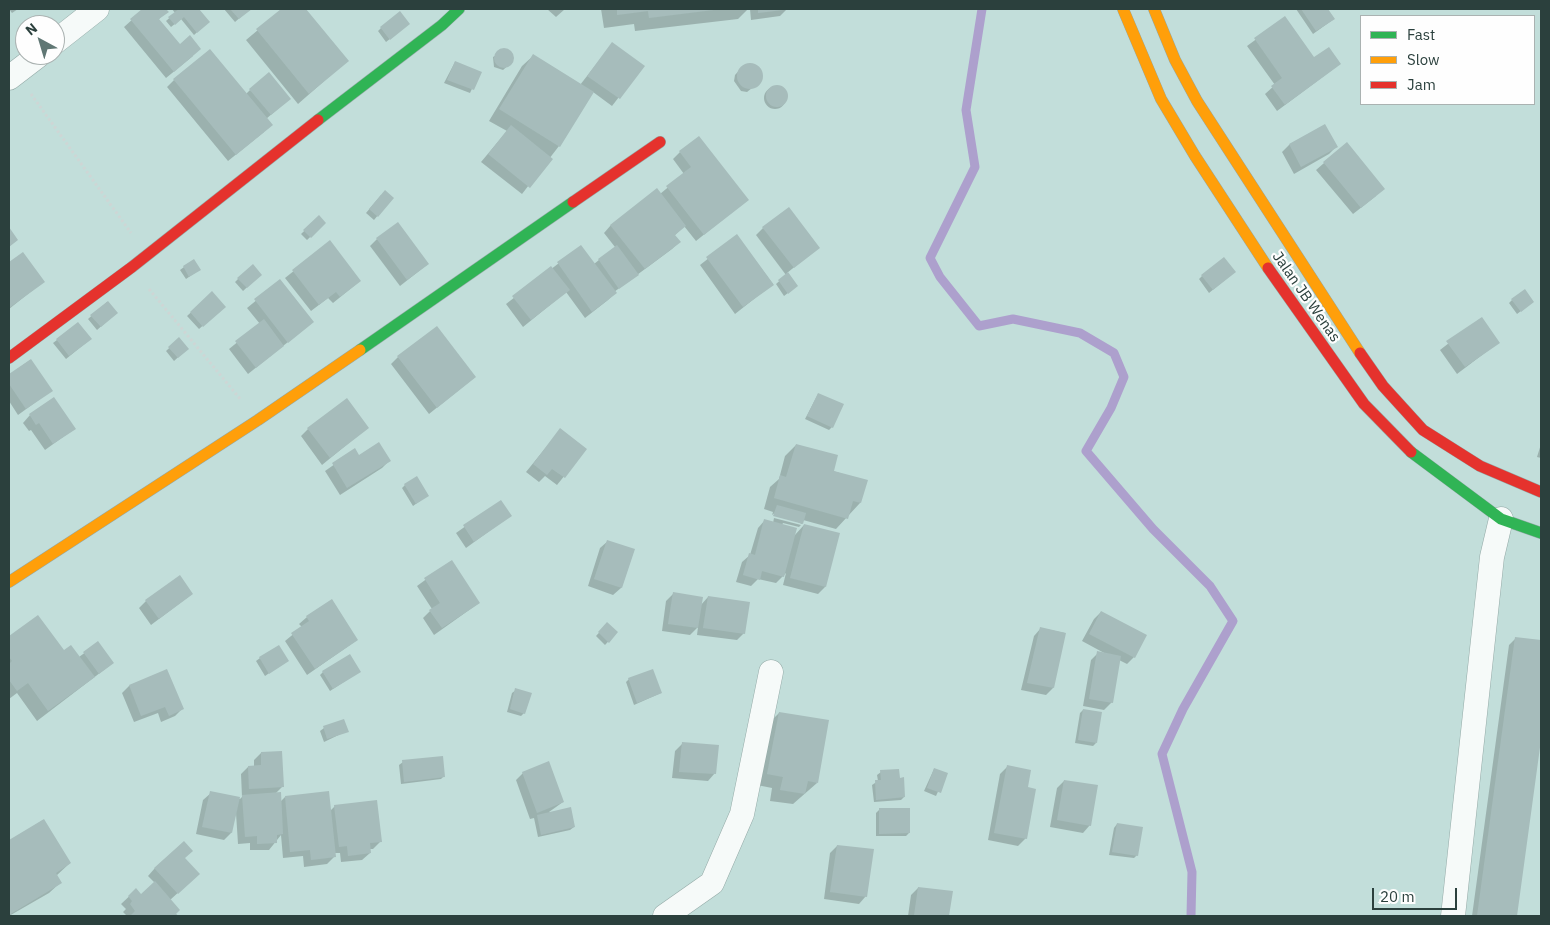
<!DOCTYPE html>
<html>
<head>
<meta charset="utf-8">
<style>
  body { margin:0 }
  #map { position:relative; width:1550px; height:925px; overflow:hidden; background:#c2deda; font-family:"IBM Plex Sans",sans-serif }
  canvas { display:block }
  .frame { position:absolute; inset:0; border:10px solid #2b403d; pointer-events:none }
  .legend { position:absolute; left:1360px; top:15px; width:175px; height:90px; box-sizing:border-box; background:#fefefe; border:1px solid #aab2b1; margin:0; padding:6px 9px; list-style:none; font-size:15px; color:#2b403d }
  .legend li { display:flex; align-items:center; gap:10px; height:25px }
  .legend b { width:25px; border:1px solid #aab2b1 }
  .north { position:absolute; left:15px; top:15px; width:50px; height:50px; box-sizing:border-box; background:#fefefe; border:1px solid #aab2b1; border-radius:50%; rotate:321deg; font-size:14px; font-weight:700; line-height:20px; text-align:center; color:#2b403d }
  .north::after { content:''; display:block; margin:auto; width:18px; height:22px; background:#607774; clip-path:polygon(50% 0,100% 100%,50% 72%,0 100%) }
  .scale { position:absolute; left:1372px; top:888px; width:85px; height:22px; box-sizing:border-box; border:2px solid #2b403d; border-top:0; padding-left:6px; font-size:15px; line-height:18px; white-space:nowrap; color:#2b403d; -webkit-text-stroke:4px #fefefe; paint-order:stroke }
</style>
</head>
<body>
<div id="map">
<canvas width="1550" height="925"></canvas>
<div class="frame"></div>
<ul class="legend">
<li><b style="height:6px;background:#30b455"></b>Fast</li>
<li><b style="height:6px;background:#ff9f0a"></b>Slow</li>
<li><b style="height:6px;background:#e5322d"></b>Jam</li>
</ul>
<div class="north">N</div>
<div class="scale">20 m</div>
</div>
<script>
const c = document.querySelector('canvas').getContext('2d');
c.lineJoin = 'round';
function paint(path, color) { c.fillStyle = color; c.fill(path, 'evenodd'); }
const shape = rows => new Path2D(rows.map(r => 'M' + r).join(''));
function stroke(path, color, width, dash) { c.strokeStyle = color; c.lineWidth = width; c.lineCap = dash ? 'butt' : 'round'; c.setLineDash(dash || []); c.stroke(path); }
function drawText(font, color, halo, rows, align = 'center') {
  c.font = font + ' "IBM Plex Sans",sans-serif'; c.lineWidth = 4.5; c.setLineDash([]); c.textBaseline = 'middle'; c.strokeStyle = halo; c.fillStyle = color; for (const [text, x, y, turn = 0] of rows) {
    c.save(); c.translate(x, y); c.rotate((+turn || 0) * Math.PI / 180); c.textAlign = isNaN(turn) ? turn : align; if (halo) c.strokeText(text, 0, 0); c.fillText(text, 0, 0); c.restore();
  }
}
const shadow = shape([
  [9,9,18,9,12,13],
  [144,9,165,9,167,11,158,20,179,46,193,56,166,78,124,27],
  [172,9,197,9,208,22,194,35,181,19,171,27,166,21,175,13],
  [224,9,250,9,235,22],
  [283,9,304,9,347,61,298,104,246,40],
  [547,9,565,9,556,17],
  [601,9,748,9,738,19,635,31,634,24,604,28],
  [750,9,787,9,780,16,751,20],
  [1296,9,1327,9,1334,19,1313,34],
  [1285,18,1314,59,1340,64,1277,111,1265,94,1275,85,1247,46],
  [405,27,386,42,378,31,381,28],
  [612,44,643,66,612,106,593,92,559,146,522,194,481,162,507,131,489,121,522,66,533,56,580,85],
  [507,49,513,57,511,63,503,70,494,67,493,57],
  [455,62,480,72,470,93,444,83],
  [755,65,759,69,761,81,747,92,741,91,734,81,735,75,742,67],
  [174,80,246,94,250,90,286,102,266,119,264,132,228,161,167,87],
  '764 98a11 11 0 1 1 22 0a11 11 0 1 1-22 0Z',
  [1325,126,1336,147,1329,154,1294,174,1282,152,1289,145],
  [1346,144,1376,196,1353,214,1316,170],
  [680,152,747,200,696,241,684,226,674,236,679,242,672,249,614,292,615,293,608,300,585,318,566,292,523,327,506,304,581,246,594,264,615,247,604,233,611,225,660,194,684,174,673,159],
  [381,195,392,198,374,220,366,213],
  [319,217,325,223,307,240,301,234],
  [763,228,818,248,787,273,793,289,784,296,776,284,786,275,756,235],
  [737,236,773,284,735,314,700,265],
  [377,239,428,264,400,286,370,246],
  [330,242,360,281,333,303,328,298,311,311,285,278],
  [23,254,43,282,9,309,9,264],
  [184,267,199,270,186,279,180,270],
  [1231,275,1209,293,1199,279,1202,276],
  [257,278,243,291,235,282,238,279],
  [280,281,313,322,248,374,229,349,260,324,247,308],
  [212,293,224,307,199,329,187,316],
  [1512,300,1529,305,1517,314,1509,303],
  [107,302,113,316,97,330,88,319],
  [1481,318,1498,343,1457,374,1440,350],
  [78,324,87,342,66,359,53,343],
  [179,339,187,349,174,361,166,351],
  [398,357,475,377,429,414,391,364],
  [30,360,51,391,18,415,9,401,9,375],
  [818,394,832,427,829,430,805,419],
  [30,415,74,429,45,450,31,430,29,431,23,423],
  [367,428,322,465,301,436,308,429],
  [560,430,586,449,557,485,545,476,539,482,526,472],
  [1541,444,1541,458,1537,457],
  [796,445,833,471,866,481,860,503,836,529,803,520,802,524,776,512,772,515,773,512,764,509,770,487,779,479,785,456],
  [355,450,359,456,389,461,382,468,340,495,325,471],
  [405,485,427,496,413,506,402,488],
  [501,501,510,516,466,548,456,533],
  [772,517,770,522,773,523,774,518,801,525,799,527,783,523,782,525,794,536,804,525,839,534,825,587,818,594,783,585,786,573,776,583,758,579,751,586,736,582,742,562,750,555,758,528,765,520,770,522],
  [608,541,634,550,621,588,613,595,588,586,600,548],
  [451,561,479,603,434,635,423,618,432,609,417,586],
  [192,594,151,625,139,608,146,601],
  [673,594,700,606,708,597,744,633,737,640,697,635,698,627,690,635,662,631,666,601],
  [332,600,357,640,307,675,285,641,302,627,299,624,307,617],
  [1101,612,1134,657,1127,664,1119,660,1112,702,1104,710,1083,706,1091,660,1098,653,1106,654,1082,641,1094,619],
  [38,617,63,652,79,657,98,643,109,666,37,721,17,693,9,699,9,637],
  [607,624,617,632,605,645,596,636],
  [1041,628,1065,633,1053,688,1046,695,1021,690,1034,636],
  [1516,638,1541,641,1541,731,1516,916,1472,916,1509,645],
  [260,658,287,661,265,676,256,661],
  [167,671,182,709,175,716,161,722,158,713,134,722,122,693,129,686],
  [323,672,359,672,330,691,320,675],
  [629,679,661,693,634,705,626,682],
  [516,690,524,713,521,716,507,712,512,693],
  [1083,710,1096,743,1093,746,1075,743,1080,713],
  [779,713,817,783,793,804,770,801,772,788,757,785,768,724],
  [324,728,347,731,324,742,320,731],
  [682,744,715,773,708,781,672,778,675,751],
  [261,753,283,786,275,794,280,802,285,797,330,811,335,806,381,841,373,849,369,849,370,853,362,860,341,862,340,853,334,853,334,857,327,864,304,867,303,856,283,858,281,835,269,850,250,850,250,843,238,844,236,813,231,833,224,840,196,834,203,800,211,793,240,799,242,797,241,774,248,767,254,767,254,760],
  [403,762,444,776,441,779,401,784,399,765],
  [1007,767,1026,788,1026,838,1018,846,988,840,1000,774],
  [934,769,946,774,936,796,924,791],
  [881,772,904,797,901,800,874,802,872,785,878,781,877,775],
  [523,773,563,802,549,812,574,827,570,830,538,837,534,818,530,819,516,780],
  [1064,781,1090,825,1083,833,1050,827,1057,788],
  [880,809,909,833,906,836,876,836,876,813],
  [43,820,70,863,56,876,60,883,49,893,9,916,9,842],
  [1117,824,1137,855,1134,858,1109,855,1114,828],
  [837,846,866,896,859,904,824,899,830,853],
  [155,868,191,881,170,900,177,916,127,916,123,912,126,909,121,904,136,890,141,895,155,883,148,876],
  [918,888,951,892,948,916,908,916,911,895]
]);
const stream = shape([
  [982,9,966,110,975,167,930,258,940,277,979,326,1013,319,1080,333,1114,353,1124,377,1111,408,1086,451,1153,529,1210,586,1233,621,1183,709,1162,754,1192,872,1191,916]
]);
const building = shape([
  [142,9,166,9,169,12,159,19,180,44,190,35,201,49,174,72,130,19],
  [179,9,199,9,210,22,197,33,184,17,175,25,168,17],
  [230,9,252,9,239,19],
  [281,9,306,9,349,61,309,94,256,29],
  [617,9,712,9,713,10,649,18,648,11,617,15],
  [758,9,783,9,783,10,758,13],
  [1301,9,1328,9,1335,19,1316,31],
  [400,11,410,24,390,40,380,27],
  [1285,16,1314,57,1329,47,1341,64,1285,105,1271,86,1282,78,1254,38],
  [612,42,645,66,620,99,587,76],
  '494 58a10 10 0 1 1 20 0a10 10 0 1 1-20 0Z',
  [210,49,273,125,236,155,173,79],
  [533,54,594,92,560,147,499,109],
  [455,61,482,72,474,90,447,80],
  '737 76a13 13 0 1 1 26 0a13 13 0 1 1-26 0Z',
  [269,72,291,99,271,115,249,89],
  '766 96a11 11 0 1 1 22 0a11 11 0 1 1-22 0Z',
  [1325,124,1338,147,1301,167,1289,144],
  [511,125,553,159,530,188,488,154],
  [699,136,749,200,704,235,666,186,691,167,679,151],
  [1347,142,1385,189,1361,208,1323,162],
  [657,188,686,226,675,235,681,242,645,269,610,225],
  [385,190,394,198,378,217,369,209],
  [789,207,820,248,794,268,762,227],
  [319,215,326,223,311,238,303,230],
  [398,222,429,264,407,280,376,238],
  [9,227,18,240,9,247],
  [737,234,774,285,743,307,706,257],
  [330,240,361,281,340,297,336,292,319,305,292,270],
  [581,245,617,293,592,312,557,262],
  [617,245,639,275,619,289,598,259],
  [23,252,45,282,9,308,9,262],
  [1224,257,1236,272,1213,290,1201,275],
  [194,259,201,270,189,277,183,266],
  [253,264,262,275,247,288,237,278],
  [551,266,570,290,531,320,512,296],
  [788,272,798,286,788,294,778,280],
  [280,279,314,322,288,343,254,299],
  [1525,289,1534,302,1521,312,1511,299],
  [212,291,226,307,203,327,190,312],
  [108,301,118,313,101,327,90,315],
  [1482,317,1500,343,1465,367,1446,341],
  [264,319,284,346,256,368,235,341],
  [78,322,92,339,69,356,56,339],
  [437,326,476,377,437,408,397,356],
  [179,337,189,349,178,358,168,347],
  [31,359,53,391,26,409,9,384,9,374],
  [818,393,844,404,833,428,807,416],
  [54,397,76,429,53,444,39,423,36,425,29,414],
  [347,398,369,428,330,458,307,428],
  [560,428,587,449,565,478,552,469,547,475,533,464],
  [379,442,391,461,347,488,332,463,355,448,359,455],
  [796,444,838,455,834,471,868,480,861,503,853,501,848,519,774,498,780,475,786,477],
  [417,476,429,496,416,504,404,484],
  [501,500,512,516,474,542,463,525],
  [777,505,806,513,803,524,773,516],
  [764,519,797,528,784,577,762,571,760,580,743,575,749,553,755,555],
  [804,524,840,533,826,587,790,578],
  [607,540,635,549,622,588,594,579],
  [452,560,480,603,442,628,429,610,440,603,424,578],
  [180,575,193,594,159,619,145,600],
  [673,592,703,597,698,628,668,624],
  [708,596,750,602,745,634,703,628],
  [332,599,358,640,315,669,291,633,309,621,306,616],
  [1101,611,1147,635,1135,658,1089,634],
  [38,615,64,650,71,645,95,677,48,711,28,683,17,691,9,680,9,664,12,661,9,657,9,636],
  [607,622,618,632,609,643,598,632],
  [1040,627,1066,633,1054,688,1027,683],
  [1515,637,1541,640,1541,740,1517,916,1477,916],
  [98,641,114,663,99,674,83,652],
  [279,645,289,661,269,674,259,657],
  [1097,651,1121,656,1113,703,1089,699],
  [350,654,361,672,333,689,322,671],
  [167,669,184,709,169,716,165,707,141,716,129,685],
  [653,669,662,693,637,703,628,678],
  [515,688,532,693,525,714,510,709],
  [1083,709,1102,712,1097,743,1078,740],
  [779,712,829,720,818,783,808,781,805,794,780,790,783,777,767,774],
  [344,719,349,732,327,739,323,726],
  [682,742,719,745,716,774,679,772],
  [282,751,284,787,249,789,248,766,261,765,261,752],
  [443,756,445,777,404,782,402,760],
  [549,761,564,802,537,813,522,772],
  [1007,765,1031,770,1028,787,1036,789,1027,839,994,833],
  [934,768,948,773,941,793,927,788],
  [899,769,900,778,904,777,905,797,876,800,875,780,881,780,880,770],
  [1064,780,1098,785,1091,826,1057,820],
  [210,791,240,797,232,833,202,827],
  [329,791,336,857,311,860,310,850,290,852,285,796],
  [281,792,283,834,277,835,277,843,257,844,257,836,245,837,242,795],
  [377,800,382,842,370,843,371,853,348,856,347,846,339,847,334,805],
  [571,807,575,827,541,835,537,815],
  [879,808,910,808,910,833,879,834],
  [44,819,71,863,56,873,62,883,9,915,9,840],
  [1117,823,1143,827,1138,856,1112,852],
  [184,841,193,851,185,858,200,874,178,894,154,868],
  [837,845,874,849,867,897,830,892],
  [155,881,180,910,176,914,179,916,130,916,135,911,130,904,132,901,128,896,136,888,141,894],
  [918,887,953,891,949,916,914,916]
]);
const path = shape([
  [31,94,131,233],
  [149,289,241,400]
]);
const street = shape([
  [55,42,97,9],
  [9,78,39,55],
  [665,916,712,883,742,814,771,672],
  [1453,916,1492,557,1501,519]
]);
const fast = shape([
  [318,120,442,25,459,9],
  [360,350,573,202],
  [1411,452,1501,519,1541,533]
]);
const slow = shape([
  [1123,9,1161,99,1195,156,1268,268],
  [1154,9,1175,60,1197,101,1360,353],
  [9,582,258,420,360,350]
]);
const jam = shape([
  [573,202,660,142],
  [1268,268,1364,404,1411,452],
  [1360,353,1383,386,1423,430,1480,466,1541,492],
  [9,358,132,267,318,120]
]);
const streetNames = [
  ["Jalan JB Wenas",1306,297,55]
];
paint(shadow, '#0003');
stroke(stream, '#ada0cd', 9);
paint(building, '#a6bcbb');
stroke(street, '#93a9a6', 25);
stroke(fast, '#93a9a6', 12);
stroke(slow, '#93a9a6', 12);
stroke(jam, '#93a9a6', 12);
stroke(path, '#ced6d5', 3, [2.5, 2.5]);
stroke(street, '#f6faf9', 24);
stroke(fast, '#30b455', 11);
stroke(slow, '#ff9f0a', 11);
stroke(jam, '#e5322d', 11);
drawText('15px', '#2b403d', '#fefefe', streetNames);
</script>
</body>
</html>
